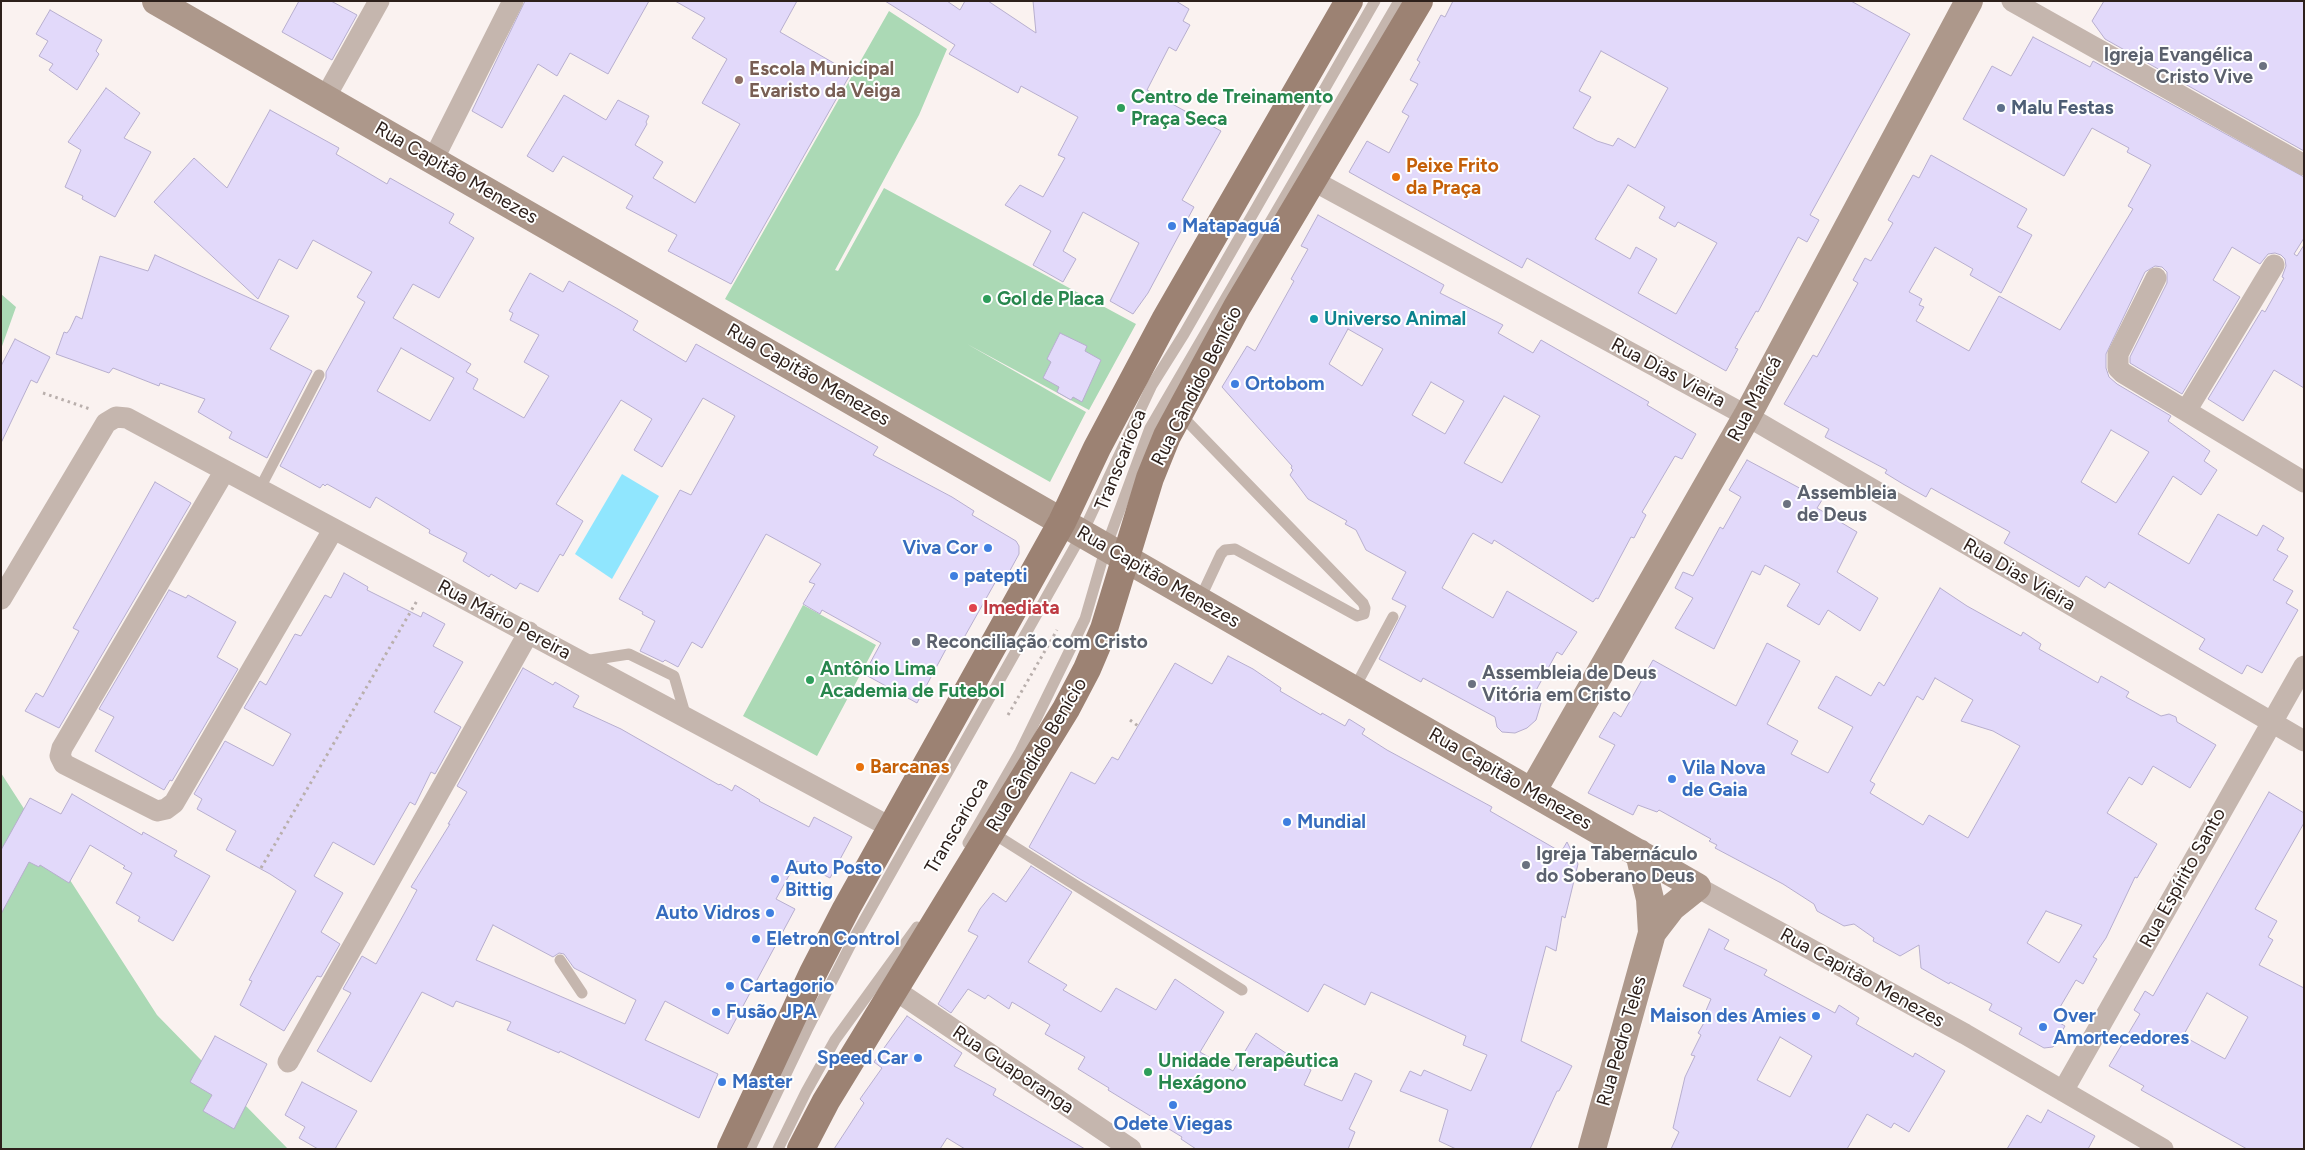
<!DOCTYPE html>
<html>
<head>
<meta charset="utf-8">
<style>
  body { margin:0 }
  #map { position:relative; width:2305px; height:1150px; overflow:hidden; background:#faf2f0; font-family:Figtree,sans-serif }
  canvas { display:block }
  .frame { position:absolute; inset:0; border:2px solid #2d201b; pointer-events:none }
</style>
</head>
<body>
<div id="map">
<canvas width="2305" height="1150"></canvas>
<div class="frame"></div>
</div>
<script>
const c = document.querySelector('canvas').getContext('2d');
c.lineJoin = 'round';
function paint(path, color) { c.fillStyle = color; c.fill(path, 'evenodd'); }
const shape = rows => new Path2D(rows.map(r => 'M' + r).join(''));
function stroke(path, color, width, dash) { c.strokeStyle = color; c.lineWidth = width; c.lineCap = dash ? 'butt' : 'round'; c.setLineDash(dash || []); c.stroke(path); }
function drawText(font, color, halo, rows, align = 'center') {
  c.font = font + ' Figtree,sans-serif'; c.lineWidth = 4; c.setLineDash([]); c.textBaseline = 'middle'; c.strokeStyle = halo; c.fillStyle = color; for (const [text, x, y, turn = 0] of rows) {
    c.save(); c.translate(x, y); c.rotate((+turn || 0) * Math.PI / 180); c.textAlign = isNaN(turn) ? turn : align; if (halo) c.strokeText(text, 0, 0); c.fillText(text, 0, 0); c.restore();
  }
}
const green = shape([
  [889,11,947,49,919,115,835,270,838,271,884,188,1136,324,1089,410,967,344,1086,412,1050,482,725,299],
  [1,294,16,307,1,349],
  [803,605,876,645,817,756,743,716],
  [1,773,157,1015,288,1149,1,1149]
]);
const water = shape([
  [622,474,659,496,612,579,575,554]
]);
const building = shape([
  [299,1,331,1,357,15,332,60,282,32,299,1],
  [525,1,649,1,608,74,570,53,557,76,538,64,502,128,472,111,525,1],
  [675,1,797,1,780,32,851,73,731,284,668,251,677,235,626,208,633,196,563,156,553,172,527,156,564,95,606,120,618,100,649,116,646,122,647,124,635,145,663,162,653,178,695,203,740,124,702,103,727,59,692,38,705,18,675,1],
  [885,1,947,1,960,10,965,1,988,1,1036,33,1033,1,1176,1,1189,9,1183,21,1190,25,1176,51,1169,47,1147,90,1221,131,1182,200,1194,207,1148,293,1133,314,1110,301,1139,243,1083,212,1063,251,1076,259,1063,282,1033,265,1051,231,1005,205,1020,185,1043,197,1065,158,1058,155,1078,117,1021,86,1018,93,949,54,955,45,885,1],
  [1453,1,1851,1,1910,34,1810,215,1819,220,1807,242,1798,237,1758,312,1756,311,1735,348,1738,349,1726,371,1527,258,1522,268,1349,172,1367,141,1389,153,1409,116,1402,112,1418,84,1410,80,1420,62,1417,60,1441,15,1445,17,1453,1],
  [1601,51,1668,88,1635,148,1618,138,1613,146,1597,141,1573,128,1591,97,1579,91,1601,51],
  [1628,185,1665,207,1659,218,1675,227,1678,222,1717,243,1676,314,1638,293,1657,259,1636,247,1630,259,1595,239,1628,185],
  [2104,1,2304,1,2304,151,2105,39,2092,21,2104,1],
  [50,10,102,40,96,51,99,54,77,90,49,70,53,64,39,56,48,41,36,34,50,10],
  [2033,37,2090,67,2093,61,2304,177,2304,238,2294,254,2297,256,2304,245,2304,388,2274,370,2243,421,2208,399,2262,310,2265,312,2284,278,2282,277,2286,266,2285,259,2281,255,2275,253,2268,254,2260,264,2232,247,2213,280,2240,297,2182,394,2130,363,2130,357,2167,283,2167,272,2162,267,2155,266,2145,272,2106,354,2106,368,2109,377,2117,384,2171,416,2168,421,2210,451,2204,461,2217,470,2201,495,2173,476,2138,534,2189,564,2218,514,2257,536,2263,525,2284,538,2277,550,2288,556,2273,580,2293,591,2286,603,2298,610,2262,673,2247,665,2242,674,2199,649,2205,639,2109,582,2105,588,2086,576,2079,587,2004,543,2010,532,1931,488,1926,497,1903,484,1885,473,1887,470,1825,437,1829,429,1784,404,1813,355,1817,357,1858,283,1853,280,1865,258,1871,261,1893,223,1888,220,1913,175,1919,178,1931,155,2027,209,2017,227,2032,235,2001,293,1970,275,1973,269,1935,247,1909,292,1922,299,1919,305,1924,307,1916,321,1969,351,1999,296,2060,330,2133,209,2128,206,2151,165,2127,152,2129,148,2092,128,2064,176,1963,119,1992,66,2011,76,2033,37],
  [2111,430,2149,452,2116,503,2081,482,2111,430],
  [106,88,140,113,124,138,151,152,115,217,82,199,83,196,65,187,81,150,68,142,106,88],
  [270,110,339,148,336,154,387,184,390,178,454,214,449,223,474,238,439,298,413,284,393,318,471,364,466,372,478,379,473,389,524,418,549,376,524,362,539,335,510,320,513,313,509,311,530,273,563,292,569,281,618,309,638,321,633,330,686,362,696,344,878,447,873,455,952,497,974,511,972,515,1016,541,1019,546,1019,554,1007,576,1001,572,961,643,952,638,917,703,864,674,881,643,822,610,820,614,803,604,815,584,809,582,821,564,766,534,702,648,692,642,678,667,665,660,663,662,640,651,655,621,642,614,643,612,619,599,680,490,691,495,735,416,703,398,662,467,634,450,652,419,621,400,556,504,583,521,563,556,560,554,538,592,520,583,516,589,491,574,489,577,463,561,467,553,429,533,430,530,376,497,370,508,327,484,325,486,323,484,320,488,280,466,326,378,326,372,365,302,357,297,372,272,313,240,297,269,279,259,258,299,154,202,194,158,227,188,270,110],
  [401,348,454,378,430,421,377,391,401,348],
  [1318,215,1444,285,1440,293,1503,325,1498,333,1533,353,1541,340,1649,402,1647,405,1696,434,1682,459,1675,456,1642,512,1646,515,1634,538,1631,537,1598,599,1596,598,1593,602,1494,540,1492,544,1473,533,1469,539,1442,588,1493,618,1507,591,1577,632,1562,655,1557,652,1534,694,1542,700,1536,720,1527,728,1515,733,1502,732,1497,727,1495,717,1423,678,1421,682,1379,659,1406,606,1392,599,1406,572,1366,550,1356,530,1345,524,1347,521,1308,499,1290,475,1293,470,1291,468,1292,466,1222,387,1247,346,1255,351,1294,281,1291,279,1308,249,1301,246,1318,215],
  [1348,329,1383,349,1362,386,1329,364,1348,329],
  [1431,382,1464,401,1445,434,1412,415,1431,382],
  [1504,396,1540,416,1502,483,1464,463,1504,396],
  [155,255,289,316,270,349,312,371,267,458,229,438,232,432,198,412,205,399,160,383,159,386,113,368,109,373,56,354,64,332,67,333,70,329,76,316,82,319,100,256,148,271,155,255],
  [1060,333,1087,346,1085,351,1101,360,1082,402,1073,397,1071,400,1057,392,1059,387,1043,378,1051,362,1047,359,1060,333],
  [15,339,50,357,37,383,31,380,1,443,1,366,15,339],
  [1747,460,1822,500,1817,508,1857,532,1837,572,1878,598,1860,631,1828,610,1819,625,1787,606,1800,584,1765,565,1760,575,1752,571,1714,649,1675,628,1693,598,1675,588,1683,572,1693,576,1720,527,1723,529,1741,497,1729,490,1747,460],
  [155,482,191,503,59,728,25,711,36,693,43,697,79,631,73,628,155,482],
  [344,573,368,587,367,590,421,617,423,612,445,624,433,646,463,662,434,712,461,727,435,774,431,772,415,805,410,802,374,865,333,842,314,876,343,893,321,932,340,944,321,977,317,976,284,1031,240,1005,252,981,249,980,296,891,270,874,226,850,236,831,197,809,202,799,194,794,225,741,273,766,291,734,244,708,260,681,266,685,295,634,301,636,325,595,331,598,344,573],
  [1940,588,1967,606,2021,636,2023,632,2041,644,2039,649,2098,683,2101,676,2129,692,2126,697,2161,716,2169,714,2176,717,2177,722,2216,745,2190,788,2153,766,2142,785,2129,777,2107,813,2157,844,2137,878,2135,877,2106,938,2093,957,2097,959,2083,984,2076,980,2053,1019,2065,1026,2053,1047,2044,1048,2019,1034,2022,1028,1989,1010,1992,1004,1950,982,1949,984,1921,968,1919,945,1900,956,1873,941,1874,938,1854,924,1844,926,1817,911,1814,904,1783,884,1715,848,1717,845,1709,841,1711,839,1659,810,1657,812,1638,805,1633,815,1588,793,1615,745,1599,737,1614,712,1621,717,1653,660,1736,706,1767,643,1800,661,1767,724,1798,741,1791,754,1828,773,1853,727,1818,708,1836,676,1871,696,1879,682,1884,686,1940,588],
  [1935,678,1973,700,1961,721,1993,731,2020,746,1968,838,1929,815,1923,825,1870,793,1875,784,1870,781,1917,696,1923,700,1935,678],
  [2046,911,2082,925,2059,963,2027,943,2046,911],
  [169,590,186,598,188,595,236,622,217,657,238,669,172,781,170,780,164,790,95,751,114,717,99,709,169,590],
  [1228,656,1253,669,1281,688,1280,691,1321,715,1322,713,1345,726,1349,719,1365,729,1362,734,1387,750,1492,807,1490,811,1561,852,1567,842,1578,864,1565,918,1562,916,1556,951,1546,946,1521,1041,1572,1066,1559,1091,1557,1091,1530,1149,1456,1149,1439,1141,1448,1110,1400,1091,1410,1071,1421,1076,1424,1070,1471,1091,1487,1055,1463,1045,1466,1036,1371,992,1365,1005,1324,984,1308,1012,1080,879,1029,847,1071,772,1095,784,1112,757,1118,760,1175,663,1212,684,1228,656],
  [523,668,553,685,555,682,579,696,573,707,621,729,719,785,720,784,732,791,735,785,760,800,759,801,809,827,814,817,852,837,830,878,797,861,776,899,795,909,728,1034,665,1001,645,1040,718,1074,699,1118,560,1051,559,1053,507,1030,511,1022,456,1001,453,1007,422,992,371,1082,317,1051,351,993,343,989,362,956,376,964,404,914,417,890,411,887,450,824,448,824,467,792,457,786,523,668],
  [493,925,553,957,559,953,564,954,574,968,636,1000,625,1024,476,960,493,925],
  [2269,792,2304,813,2304,823,2255,909,2277,921,2268,937,2273,940,2259,965,2304,988,2304,1149,2247,1149,2141,1090,2144,1086,2109,1066,2140,1014,2134,1010,2145,991,2153,996,2269,792],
  [2207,993,2248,1017,2225,1059,2183,1036,2207,993],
  [72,794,142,835,143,832,177,851,174,856,210,876,173,941,138,921,140,917,116,903,132,873,123,868,125,866,90,845,69,883,40,865,39,867,29,862,1,914,1,850,30,798,61,814,72,794],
  [1031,866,1072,892,1028,962,1067,985,1063,990,1101,1012,1116,988,1156,1010,1175,979,1224,1012,1200,1052,1233,1071,1256,1033,1311,1070,1304,1085,1342,1101,1355,1073,1372,1081,1349,1129,1355,1132,1348,1149,1196,1149,1181,1139,1182,1137,1151,1118,1152,1117,1108,1090,1109,1088,1078,1069,1085,1057,1045,1034,1050,1025,1012,1002,1009,1009,988,995,985,999,968,989,951,1013,938,1004,978,936,968,931,980,909,993,893,1006,902,1031,866],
  [1709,929,1729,940,1724,949,1767,970,1764,975,1835,1013,1839,1005,1859,1018,1856,1024,1913,1057,1915,1053,1945,1071,1909,1132,1894,1123,1891,1128,1867,1114,1847,1149,1671,1149,1679,1132,1673,1128,1685,1077,1695,1056,1691,1055,1701,1035,1698,1033,1705,1021,1702,1020,1711,999,1683,986,1709,929],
  [1780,1037,1812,1056,1790,1097,1757,1080,1780,1037],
  [907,1016,962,1053,954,1066,996,1089,993,1095,1085,1149,965,1149,947,1138,940,1149,834,1149,864,1103,860,1099,882,1068,874,1062,907,1016],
  [215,1036,267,1064,234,1129,203,1111,212,1095,190,1082,215,1036],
  [302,1082,357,1111,335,1149,318,1149,299,1138,305,1127,285,1115,302,1082],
  [2048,1110,2095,1136,2088,1149,2007,1149,2027,1115,2041,1123,2048,1110]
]);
const path = shape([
  [43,393,90,409],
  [1008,715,1057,630],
  [1130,720,1138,726],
  [261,868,418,599]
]);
const lane = shape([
  [1179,413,1363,603,1365,608,1364,614,1357,616,1235,549,1225,550,1221,554,1199,601],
  [259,490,319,375],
  [584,661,629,654,674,676,686,717],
  [1354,689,1393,617],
  [991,832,1242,990],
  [968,843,1020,752,1085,619,1106,547,1150,428,1399,1],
  [560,960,582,993],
  [750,1149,807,1030,853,940,1082,534,1152,385,1184,334,1375,1],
  [778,1149,806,1092,835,1040,917,927]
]);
const street = shape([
  [2012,1,2304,165],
  [325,98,379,1],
  [433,160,513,1],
  [1312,180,1747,416,2304,741],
  [2156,278,2118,354,2118,368,2123,373,2304,482],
  [2186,411,2274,265],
  [224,472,62,748,60,756,64,764,157,811,166,809,174,803,333,530],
  [1,599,106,423,116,417,127,418,890,827],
  [1697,887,1965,1034,2163,1149],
  [895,990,1131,1149],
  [288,1062,529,632],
  [2063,1091,2304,666]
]);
const secondary = shape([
  [156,1,1697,887,1672,907,1652,933],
  [1532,792,1747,416,1969,1],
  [1592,1149,1652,933,1650,899,1639,853]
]);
const primary = shape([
  [731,1149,813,973,846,909,1062,522,1097,448,1165,320,1349,1],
  [801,1149,826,1101,1066,709,1087,669,1104,629,1150,478,1167,436,1237,307,1419,1]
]);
const markers = [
  [2263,66,5,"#6b7280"],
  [739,80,5,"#8d6e63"],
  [1121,108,5,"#2e9e5b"],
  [2001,108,5,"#5c6f8a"],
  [1396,177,5,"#e8710a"],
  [1172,226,5,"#3f7fe0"],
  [987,299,5,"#2e9e5b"],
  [1314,319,5,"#0f9aa8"],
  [1235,384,5,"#3f7fe0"],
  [1787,504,5,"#6b7280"],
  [988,548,5,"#3f7fe0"],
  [954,576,5,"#3f7fe0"],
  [973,608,5,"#e0444e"],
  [916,642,5,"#6b7280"],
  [810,680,5,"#2e9e5b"],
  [1472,684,5,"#6b7280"],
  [860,767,5,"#e8710a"],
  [1672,779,5,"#3f7fe0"],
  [1287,822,5,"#3f7fe0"],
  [1526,865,5,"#6b7280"],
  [775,879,5,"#3f7fe0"],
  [770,913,5,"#3f7fe0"],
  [756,939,5,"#3f7fe0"],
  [730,986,5,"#3f7fe0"],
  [716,1012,5,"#3f7fe0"],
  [1816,1016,5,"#3f7fe0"],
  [2043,1027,5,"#3f7fe0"],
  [918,1058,5,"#3f7fe0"],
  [1148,1072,5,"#2e9e5b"],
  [722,1082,5,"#3f7fe0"],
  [1173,1105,5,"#3f7fe0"]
];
const worshipNames = [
  ["Igreja Evangélica",2253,55,"right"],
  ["Cristo Vive",2253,77,"right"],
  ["Assembleia",1797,493],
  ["de Deus",1797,515],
  ["Reconciliação com Cristo",926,642],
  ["Assembleia de Deus",1482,673],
  ["Vitória em Cristo",1482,695],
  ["Igreja Tabernáculo",1536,854],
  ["do Soberano Deus",1536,876]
];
const educationNames = [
  ["Escola Municipal",749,69],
  ["Evaristo da Veiga",749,91]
];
const leisureNames = [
  ["Centro de Treinamento",1131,97],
  ["Praça Seca",1131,119],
  ["Gol de Placa",997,299],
  ["Antônio Lima",820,669],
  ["Academia de Futebol",820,691],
  ["Unidade Terapêutica",1158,1061],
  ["Hexágono",1158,1083]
];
const serviceNames = [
  ["Malu Festas",2011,108]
];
const foodNames = [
  ["Peixe Frito",1406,166],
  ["da Praça",1406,188],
  ["Barcanas",870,767]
];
const streetNames = [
  ["Rua Capitão Menezes",456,173,30],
  ["Rua Dias Vieira",1668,373,28],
  ["Rua Capitão Menezes",808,375,30],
  ["Rua Cândido Benício",1197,386,-63],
  ["Rua Maricá",1755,399,-62],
  ["Transcarioca",1121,460,-68],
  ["Rua Dias Vieira",2019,575,30],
  ["Rua Capitão Menezes",1158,577,30],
  ["Rua Mário Pereira",504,620,28],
  ["Rua Cândido Benício",1037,755,-59],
  ["Rua Capitão Menezes",1510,779,30],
  ["Transcarioca",957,826,-60],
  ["Rua Espírito Santo",2183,878,-61],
  ["Rua Capitão Menezes",1862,978,29],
  ["Rua Pedro Teles",1622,1041,-74],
  ["Rua Guaporanga",1013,1070,34]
];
const shopNames = [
  ["Matapaguá",1182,226],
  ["Ortobom",1245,384],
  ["Viva Cor",978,548,"right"],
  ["patepti",964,576],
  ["Vila Nova",1682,768],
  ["de Gaia",1682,790],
  ["Mundial",1297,822],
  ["Auto Posto",785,868],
  ["Bittig",785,890],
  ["Auto Vidros",760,913,"right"],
  ["Eletron Control",766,939],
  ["Cartagorio",740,986],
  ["Fusão JPA",726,1012],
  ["Maison des Amies",1806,1016,"right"],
  ["Over",2053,1016],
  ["Amortecedores",2053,1038],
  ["Speed Car",908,1058,"right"],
  ["Master",732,1082],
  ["Odete Viegas",1173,1124,"center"]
];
const cultureNames = [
  ["Universo Animal",1324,319]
];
const healthNames = [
  ["Imediata",983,608]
];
paint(green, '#abd9b5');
paint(water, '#90e6fe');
paint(building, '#e2d9fa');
stroke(building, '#b7aece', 1);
stroke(path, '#b9afac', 3, [2.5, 4]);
stroke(lane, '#c5b6ae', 11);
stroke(street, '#c5b6ae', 21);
stroke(secondary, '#ad988b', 28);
stroke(primary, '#9c8273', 28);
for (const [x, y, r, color] of markers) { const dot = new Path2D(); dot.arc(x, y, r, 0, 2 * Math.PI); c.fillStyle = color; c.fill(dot); stroke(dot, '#fff', 2); }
drawText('bold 19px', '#5b616d', '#fff', worshipNames, 'left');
drawText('bold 19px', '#785e54', '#fff', educationNames, 'left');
drawText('bold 19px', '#27864d', '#fff', leisureNames, 'left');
drawText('bold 19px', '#4e5e75', '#fff', serviceNames, 'left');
drawText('bold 19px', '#c56008', '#fff', foodNames, 'left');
drawText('19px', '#2d201b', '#fff', streetNames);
drawText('bold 19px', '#366cbe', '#fff', shopNames, 'left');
drawText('bold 19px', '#0d838f', '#fff', cultureNames, 'left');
drawText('bold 19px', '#be3a42', '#fff', healthNames, 'left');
</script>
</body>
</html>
